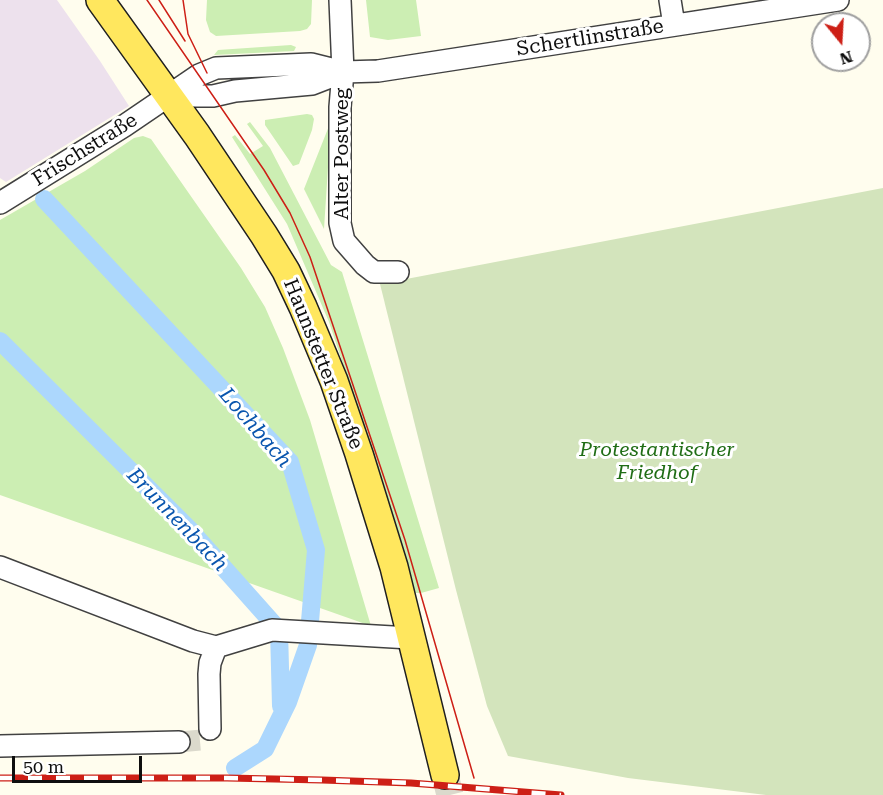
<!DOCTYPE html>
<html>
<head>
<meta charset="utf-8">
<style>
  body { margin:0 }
  #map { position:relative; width:883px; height:795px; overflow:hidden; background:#fffdee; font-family:"Roboto Serif",serif }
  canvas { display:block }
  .north { position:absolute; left:811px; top:12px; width:60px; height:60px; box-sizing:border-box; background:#fff; border:2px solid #9f9f9f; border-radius:50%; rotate:162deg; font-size:16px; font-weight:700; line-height:24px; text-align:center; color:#0e0e0e }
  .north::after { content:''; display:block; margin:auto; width:21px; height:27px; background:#cd1f16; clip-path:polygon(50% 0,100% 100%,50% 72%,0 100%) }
  .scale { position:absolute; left:12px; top:756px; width:130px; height:27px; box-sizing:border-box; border:3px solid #0e0e0e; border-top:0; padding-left:8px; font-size:18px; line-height:21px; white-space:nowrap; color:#0e0e0e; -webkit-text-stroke:4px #fff; paint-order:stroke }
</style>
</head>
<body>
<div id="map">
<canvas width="883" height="795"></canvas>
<div class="north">N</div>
<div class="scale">50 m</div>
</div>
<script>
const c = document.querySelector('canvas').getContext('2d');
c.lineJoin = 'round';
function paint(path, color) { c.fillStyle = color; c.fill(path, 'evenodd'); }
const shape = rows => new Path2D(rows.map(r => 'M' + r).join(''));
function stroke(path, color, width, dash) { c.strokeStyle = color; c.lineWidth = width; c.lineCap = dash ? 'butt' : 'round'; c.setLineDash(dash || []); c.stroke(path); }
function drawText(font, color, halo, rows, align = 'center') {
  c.font = font + ' "Roboto Serif",serif'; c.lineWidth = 6; c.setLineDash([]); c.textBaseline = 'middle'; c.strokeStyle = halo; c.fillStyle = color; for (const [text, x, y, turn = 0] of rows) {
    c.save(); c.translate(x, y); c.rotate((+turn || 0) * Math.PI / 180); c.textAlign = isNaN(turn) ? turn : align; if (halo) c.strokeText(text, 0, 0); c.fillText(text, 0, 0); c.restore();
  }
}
const industrial = shape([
  [0,0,57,0,100,61,129,106,6,182,0,178]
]);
const green = shape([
  [207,0,312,0,311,24,307,29,300,31,216,36,210,32,206,20],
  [366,0,416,0,421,36,388,40,370,37],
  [291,45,296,47,294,51,214,55,218,50],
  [307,114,312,115,314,119,312,130,299,164,293,166,265,125,265,120],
  [331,121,324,229,304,189],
  [250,122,270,148,331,265,342,272,439,588,421,593,415,593,386,493,329,322,287,224,232,137,235,135,250,154,263,146,247,124],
  [143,136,151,139,241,268,265,307,283,348,310,420,371,626,0,495,0,220,85,171,134,138]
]);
const cemetery = shape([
  [883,188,883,795,766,795,628,778,508,756,487,706,456,590,380,284]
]);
const canal = shape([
  [44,199,290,462,316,550,308,645,288,702,265,749,235,768],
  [0,341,190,530,279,630,281,706]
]);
const minorTunnel = shape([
  [179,742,201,740,210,729]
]);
const majorTunnel = shape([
  [445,775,450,795]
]);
const minor = shape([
  [340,0,343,72,340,107,340,223,344,241,365,265,374,272,398,272],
  [670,0,674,25],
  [169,96,213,96,235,91,312,84,343,72],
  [0,203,124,126,199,75,216,68,311,64,343,72,378,71,838,0],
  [0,567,193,641,216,647,272,630,410,638],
  [210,729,209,674,210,663,216,647],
  [0,746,179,742]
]);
const major = shape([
  [100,0,197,135,264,235,286,271,303,307,334,381,359,454,394,567,445,775]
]);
const tram = shape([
  [147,0,264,170,290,213,310,257,405,540,474,778],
  [159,0,185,41],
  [183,0,188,34,207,73]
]);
const rail = shape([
  [0,778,227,778,322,780,411,783,561,795]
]);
const streetNames = [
  ["Schertlinstraße",590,38,-9],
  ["Frischstraße",85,150,-32],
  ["Alter Postweg",342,154,-90],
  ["Haunstetter Straße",323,364,68]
];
const parkNames = [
  ["Protestantischer",657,450],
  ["Friedhof",657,473]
];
const waterNames = [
  ["Lochbach",255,428,49],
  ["Brunnenbach",177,520,46]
];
paint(industrial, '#ede1ed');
paint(green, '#cceeb3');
paint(cemetery, '#d3e4bc');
stroke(canal, '#acd7fd', 18);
stroke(minorTunnel, '#dbd9cc', 21, [21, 10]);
stroke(majorTunnel, '#dbd9cc', 27, [27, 14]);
stroke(minor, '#414141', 24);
stroke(major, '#1f1f1f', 30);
stroke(minor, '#fff', 21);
stroke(major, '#ffe75e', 27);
stroke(tram, '#cd1f16', 1.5);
stroke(rail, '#cd1f16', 7);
stroke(rail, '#fff', 4.5, [14]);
drawText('20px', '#0e0e0e', '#fff', streetNames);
drawText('italic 20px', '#206d16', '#fff', parkNames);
drawText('italic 21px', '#0955ae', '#fff', waterNames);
</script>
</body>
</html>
